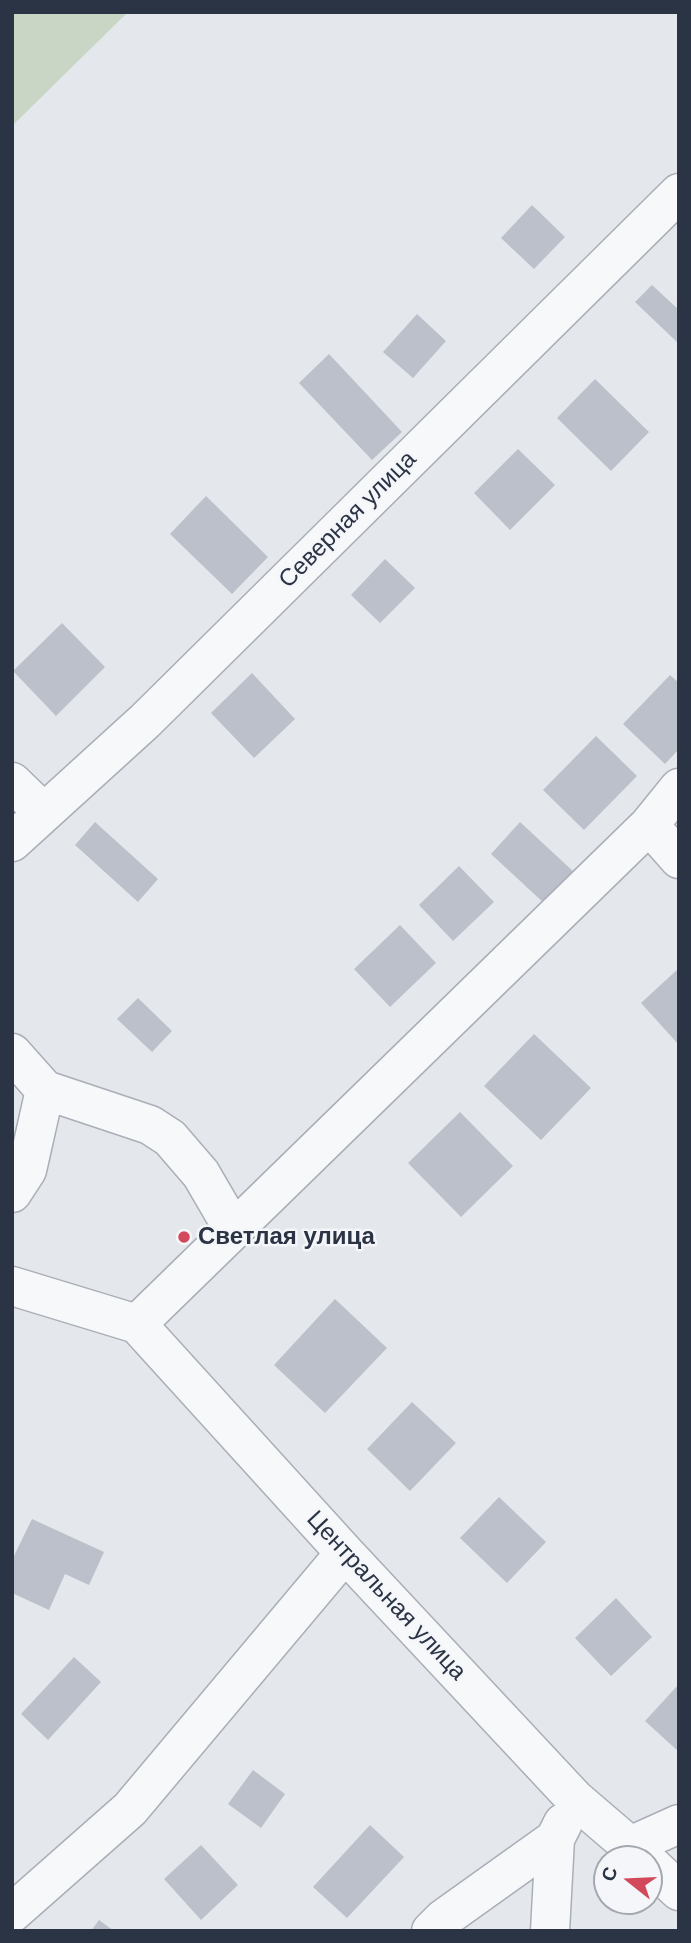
<!DOCTYPE html>
<html>
<head>
<meta charset="utf-8">
<style>
  body { margin:0 }
  #map { position:relative; width:691px; height:1943px; overflow:hidden; background:#e4e7ec; font-family:Helvetica,sans-serif }
  canvas { display:block }
  .frame { position:absolute; inset:0; border:14px solid #2b3445; pointer-events:none }
  .north { position:absolute; left:593px; top:1845px; width:70px; height:70px; box-sizing:border-box; background:#f4f6f9; border:2px solid #a4a8b1; border-radius:50%; rotate:288deg; font-size:19px; font-weight:700; line-height:28px; text-align:center; color:#2b3445 }
  .north::after { content:''; display:block; margin:auto; width:24px; height:32px; background:#d1495b; clip-path:polygon(50% 0,100% 100%,50% 72%,0 100%) }
</style>
</head>
<body>
<div id="map">
<canvas width="691" height="1943"></canvas>
<div class="frame"></div>
<div class="north">С</div>
</div>
<script>
const c = document.querySelector('canvas').getContext('2d');
c.lineJoin = 'round';
function paint(path, color) { c.fillStyle = color; c.fill(path, 'evenodd'); }
const shape = rows => new Path2D(rows.map(r => 'M' + r).join(''));
function stroke(path, color, width, dash) { c.strokeStyle = color; c.lineWidth = width; c.lineCap = dash ? 'butt' : 'round'; c.setLineDash(dash || []); c.stroke(path); }
function drawText(font, color, halo, rows, align = 'center') {
  c.font = font + ' Helvetica,sans-serif'; c.lineWidth = 5; c.setLineDash([]); c.textBaseline = 'middle'; c.strokeStyle = halo; c.fillStyle = color; for (const [text, x, y, turn = 0] of rows) {
    c.save(); c.translate(x, y); c.rotate((+turn || 0) * Math.PI / 180); c.textAlign = isNaN(turn) ? turn : align; if (halo) c.strokeText(text, 0, 0); c.fillText(text, 0, 0); c.restore();
  }
}
const green = shape([
  [12,12,128,12,12,126]
]);
const building = shape([
  [532,205,565,237,534,269,501,238],
  [652,285,679,310,679,344,635,302],
  [417,314,446,341,413,378,383,352],
  [329,354,402,432,372,460,299,383],
  [595,379,649,432,611,471,557,418],
  [518,449,555,485,510,530,474,493],
  [206,496,268,557,232,594,170,534],
  [385,559,415,588,380,623,351,595],
  [62,623,105,667,56,716,13,671],
  [252,673,295,719,254,758,211,713],
  [670,675,679,683,679,749,665,764,623,724],
  [596,736,637,776,584,830,543,790],
  [95,822,158,879,138,902,75,845],
  [520,822,575,873,546,905,491,854],
  [459,866,494,902,453,941,419,905],
  [400,925,436,963,390,1007,354,969],
  [679,968,679,1045,641,1003],
  [138,998,172,1031,152,1052,117,1019],
  [534,1034,591,1088,541,1140,484,1086],
  [460,1112,513,1166,461,1217,408,1163],
  [335,1299,387,1348,325,1413,274,1365],
  [412,1402,456,1443,410,1491,367,1449],
  [499,1497,546,1542,507,1583,460,1538],
  [32,1519,104,1552,89,1585,65,1574,49,1610,12,1593,12,1560],
  [616,1598,652,1637,611,1676,575,1638],
  [74,1657,101,1682,48,1740,21,1714],
  [679,1684,679,1752,645,1721],
  [253,1770,285,1794,261,1828,228,1804],
  [370,1825,404,1857,347,1918,313,1887],
  [201,1845,238,1885,201,1920,164,1879],
  [99,1920,114,1931,91,1931]
]);
const minor = shape([
  [12,782,43,812],
  [649,825,679,859],
  [12,842,145,721,679,193],
  [12,1053,45,1090,150,1125,170,1138,201,1174,233,1229],
  [12,1193,27,1170,45,1090],
  [12,1286,137,1324],
  [137,1324,649,825,679,788],
  [137,1324,345,1553,575,1799,645,1859],
  [630,1846,679,1824],
  [649,1863,679,1891],
  [12,1913,130,1809,345,1553],
  [431,1931,443,1919,555,1839],
  [550,1931,555,1839,563,1823]
]);
const markers = [
  [184,1237,7,"#d1495b"]
];
const streetNames = [
  ["Северная улица",348,520,-45],
  ["Центральная улица",386,1596,47]
];
const poiNames = [
  ["Светлая улица",198,1237]
];
paint(green, '#c9d6c5');
paint(building, '#bbc0ca');
stroke(minor, '#a9aeb7', 41);
stroke(minor, '#f7f8fa', 38);
for (const [x, y, r, color] of markers) { const dot = new Path2D(); dot.arc(x, y, r, 0, 2 * Math.PI); c.fillStyle = color; c.fill(dot); stroke(dot, '#f4f6f9', 2.5); }
drawText('24px', '#2b3445', '#f4f6f9', streetNames);
drawText('bold 24px', '#2b3445', '#f4f6f9', poiNames, 'left');
</script>
</body>
</html>
